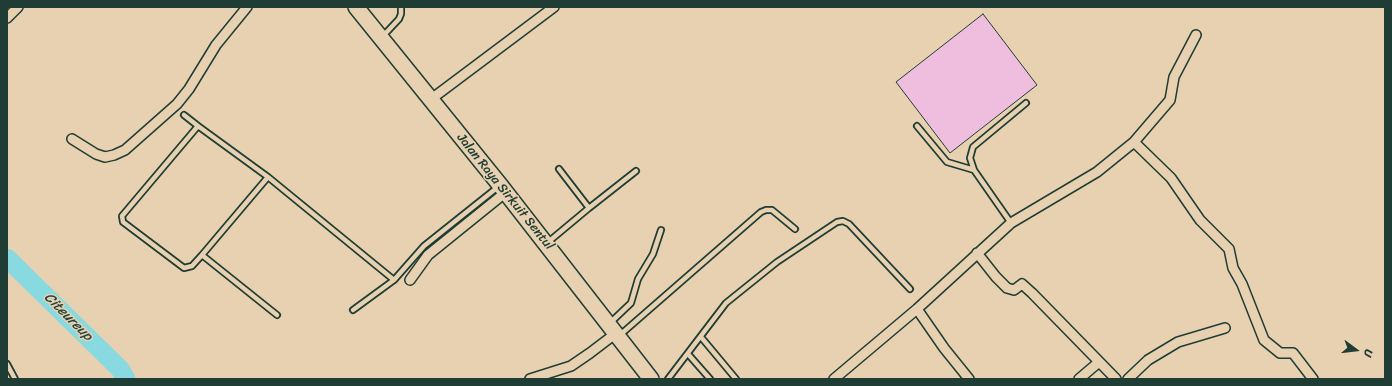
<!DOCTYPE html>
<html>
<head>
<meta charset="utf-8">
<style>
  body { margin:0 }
  #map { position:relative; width:1392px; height:386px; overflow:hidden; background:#e8d1b1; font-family:Sriracha,sans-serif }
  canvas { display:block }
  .frame { position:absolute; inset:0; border:8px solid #1f3d34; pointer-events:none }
  .north { position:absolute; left:1336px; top:330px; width:40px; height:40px; -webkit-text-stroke:3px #e8d1b1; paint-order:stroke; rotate:105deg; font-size:11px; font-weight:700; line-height:16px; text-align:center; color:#1f3d34 }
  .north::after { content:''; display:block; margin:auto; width:14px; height:18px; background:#1f3d34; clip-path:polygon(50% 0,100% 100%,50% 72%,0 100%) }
</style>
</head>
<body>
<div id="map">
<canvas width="1392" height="386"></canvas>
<div class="frame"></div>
<div class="north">U</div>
</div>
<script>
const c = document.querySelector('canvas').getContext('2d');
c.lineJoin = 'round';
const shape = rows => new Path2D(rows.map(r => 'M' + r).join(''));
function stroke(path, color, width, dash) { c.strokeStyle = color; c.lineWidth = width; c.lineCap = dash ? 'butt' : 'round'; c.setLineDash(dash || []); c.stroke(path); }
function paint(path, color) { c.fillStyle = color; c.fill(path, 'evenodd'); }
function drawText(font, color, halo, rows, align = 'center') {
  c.font = font + ' Sriracha,sans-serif'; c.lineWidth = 3; c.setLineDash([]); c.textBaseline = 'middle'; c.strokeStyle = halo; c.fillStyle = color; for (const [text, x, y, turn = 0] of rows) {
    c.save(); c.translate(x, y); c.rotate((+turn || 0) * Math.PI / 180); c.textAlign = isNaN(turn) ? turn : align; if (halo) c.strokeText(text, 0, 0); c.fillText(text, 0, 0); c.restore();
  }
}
const river = shape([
  [7,258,120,369,126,379]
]);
const building = shape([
  [983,14,1037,85,950,153,896,82,983,14]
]);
const lane = shape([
  [383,36,399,19,401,14,401,7],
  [184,115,198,126],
  [917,126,947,162,974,170,1011,223],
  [974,170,970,158,973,147,1026,103],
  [589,208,636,171],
  [547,243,589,208,559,169],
  [202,255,268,177],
  [353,310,394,280],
  [277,315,202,255,192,266,184,268,123,222,122,216,198,126,268,177,394,280,424,246,498,187],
  [610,323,631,303,638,279,653,254,661,230],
  [620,335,761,212,766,210,772,210,795,229],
  [701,337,736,379],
  [688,354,710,379],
  [7,364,15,379],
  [668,379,726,303,777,262,837,222,843,221,849,224,910,289]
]);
const street = shape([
  [7,18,18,7],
  [430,100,554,7],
  [72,139,96,154,105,157,114,155,125,150,177,104,189,89,216,45,247,7],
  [1134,142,1171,178,1200,220,1229,249,1233,268,1242,284,1264,340,1280,353,1293,353,1313,379],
  [977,253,996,277,1007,288,1014,290,1022,284,1032,293,1116,379],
  [410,280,428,255,506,192],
  [917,309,944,348,969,379],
  [530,379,571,366,590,353,615,334],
  [834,379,917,309,1011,223,1097,172,1134,142,1170,100,1174,77,1196,35],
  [1079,379,1099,362],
  [1128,379,1148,360,1178,342,1225,328]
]);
const primary = shape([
  [356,7,500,185,651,379]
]);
const streetNames = [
  ["Jalan Raya Sirkuit Sentul",505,192,51]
];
const waterNames = [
  ["Citeureup",68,317,45]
];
stroke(river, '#88d9e0', 19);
paint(building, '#efbede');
stroke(building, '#1f3d34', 1);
stroke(lane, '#1f3d34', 8);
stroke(street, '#1f3d34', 12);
stroke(primary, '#1f3d34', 18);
stroke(lane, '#e8d1b1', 4.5);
stroke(street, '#e8d1b1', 9);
stroke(primary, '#e8d1b1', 15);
drawText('13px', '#1f3d34', '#e8d1b1', streetNames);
drawText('italic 14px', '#24453d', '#e8d1b1', waterNames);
</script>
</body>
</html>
